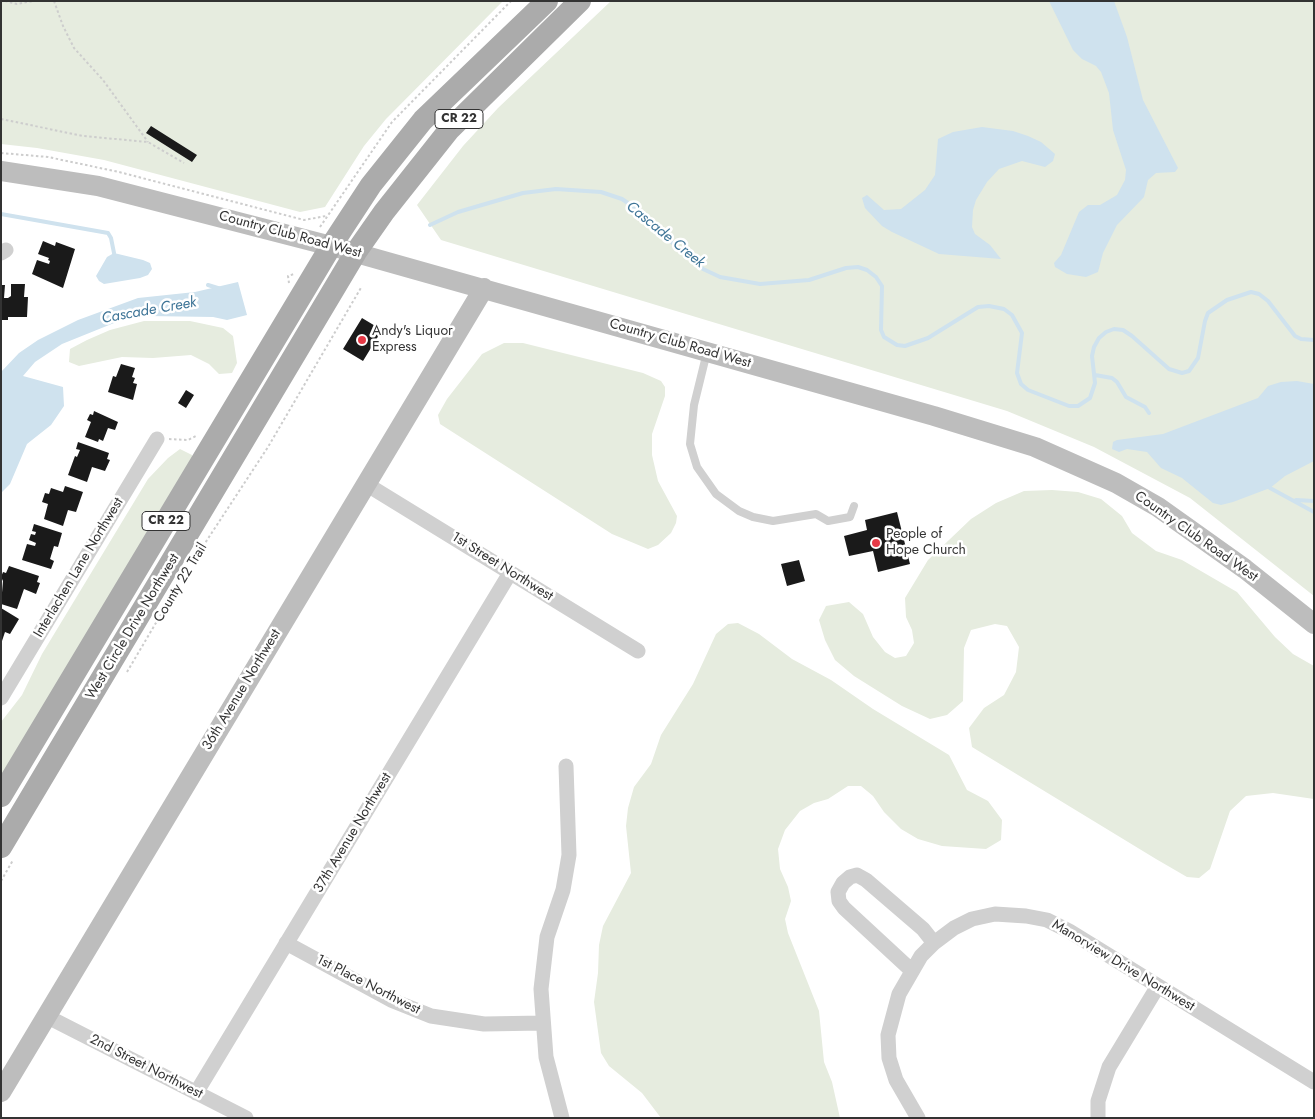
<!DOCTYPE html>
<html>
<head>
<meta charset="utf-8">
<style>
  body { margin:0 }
  #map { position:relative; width:1315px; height:1119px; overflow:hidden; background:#fff; font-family:Jost,sans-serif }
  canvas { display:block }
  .frame { position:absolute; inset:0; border:2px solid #333; pointer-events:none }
</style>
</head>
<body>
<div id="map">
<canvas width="1315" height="1119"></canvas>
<div class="frame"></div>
</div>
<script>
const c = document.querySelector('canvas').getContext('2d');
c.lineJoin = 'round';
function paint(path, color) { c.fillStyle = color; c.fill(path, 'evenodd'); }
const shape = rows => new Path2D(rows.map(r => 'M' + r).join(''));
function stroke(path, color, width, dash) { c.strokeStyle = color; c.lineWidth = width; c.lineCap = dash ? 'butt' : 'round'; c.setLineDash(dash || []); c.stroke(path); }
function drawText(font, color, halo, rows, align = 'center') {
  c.font = font + ' Jost,sans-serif'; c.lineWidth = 5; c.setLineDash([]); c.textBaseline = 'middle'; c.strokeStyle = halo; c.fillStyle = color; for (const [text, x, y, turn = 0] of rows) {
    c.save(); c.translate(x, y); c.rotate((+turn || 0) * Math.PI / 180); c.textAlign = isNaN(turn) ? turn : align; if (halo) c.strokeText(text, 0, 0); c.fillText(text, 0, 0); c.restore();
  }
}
const green = shape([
  [1,1,503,1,386,119,364,146,325,207,300,212,104,160,37,148,1,144],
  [611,1,1314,1,1314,596,1190,498,1094,447,1007,411,441,240,417,205,463,146,498,108],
  [144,321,190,321,223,328,233,336,237,363,232,373,219,374,209,364,191,355,153,358,122,357,79,366,69,362,70,349,87,340,110,330],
  [504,343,523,343,643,373,661,381,665,387,665,396,652,434,652,455,658,481,677,516,676,523,671,533,658,545,648,549,612,534,440,424,438,415,447,399,482,354],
  [180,449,192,455,196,465,1,795,1,722,22,695,42,654,148,479,168,458],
  [1052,490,1078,492,1101,499,1122,516,1132,533,1156,551,1182,560,1237,592,1275,637,1293,654,1314,666,1314,799,1273,793,1246,796,1230,811,1210,869,1199,878,1187,877,1156,859,972,747,969,728,984,708,1004,695,1016,672,1019,647,1007,626,995,624,971,630,964,648,963,701,947,715,930,719,902,706,854,676,835,660,825,640,819,620,826,606,849,602,863,614,873,637,885,652,895,658,906,656,914,643,912,630,906,617,905,598,928,560,971,519,996,503,1024,491],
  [738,623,759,634,792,659,831,680,873,709,949,755,967,790,988,801,1002,820,1001,840,986,849,942,846,918,839,901,829,884,812,873,796,861,786,848,786,828,799,814,803,800,811,785,830,778,849,780,869,788,887,791,901,785,919,788,933,819,1011,824,1062,832,1082,840,1118,661,1118,642,1093,609,1066,601,1053,594,1002,598,973,599,945,603,926,631,873,626,826,628,808,634,787,651,764,661,735,693,684,716,634,728,624]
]);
const water = shape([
  [1049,1,1114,1,1127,37,1143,100,1178,168,1175,172,1156,173,1148,180,1144,197,1117,225,1103,253,1098,272,1086,277,1067,274,1055,267,1054,263,1061,255,1079,212,1088,205,1100,205,1117,195,1125,180,1126,170,1113,130,1109,93,1101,72,1096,66,1082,59,1073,50],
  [982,127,1013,131,1028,136,1041,142,1055,154,1053,161,1045,167,1022,161,999,169,987,182,976,200,973,210,972,227,975,234,990,245,1001,259,939,254,892,232,882,226,865,208,862,198,867,195,884,210,901,209,925,190,935,175,938,139,953,132],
  [114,253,143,260,150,263,152,269,148,275,140,278,104,284,99,281,96,276,107,257],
  [238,282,247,315,227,320,213,317,147,316,119,321,62,344,35,362,23,376,63,387,64,406,51,425,27,444,10,484,1,493,1,372,19,353,38,340,78,320,138,298,195,292],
  [1297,381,1314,384,1314,461,1285,476,1270,488,1233,502,1221,505,1213,503,1182,478,1161,468,1147,452,1127,449,1119,452,1112,449,1113,442,1117,440,1163,434,1258,398,1268,386,1281,382]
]);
const stream = shape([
  [1,214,108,233,111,238,114,253],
  [430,225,458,212,523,193,556,189,601,192,622,199,641,212,682,252,703,269,720,277,760,284,809,280,846,268,858,267,867,270,876,277,882,286,881,330,884,337,897,345,905,346,928,338,978,307,989,306,1004,309,1012,315,1022,333,1017,373,1021,384,1028,390,1069,406,1078,406,1090,398,1095,383,1092,356,1094,347,1099,338,1106,332,1114,329,1123,330,1132,336,1169,369,1182,373,1189,371,1198,358,1205,321,1208,313,1227,300,1251,292,1259,294,1268,301,1295,336,1301,339,1314,340],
  [208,285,221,289],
  [1095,375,1112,378,1117,382,1126,397,1145,407,1149,413],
  [1270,488,1314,512],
  [1296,500,1314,501]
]);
const building = shape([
  [151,126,197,155,192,162,146,133],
  [43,241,55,246,56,242,75,249,63,288,32,274,37,260,49,264,50,261,48,260,49,258,38,254],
  [11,284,25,284,24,297,28,297,27,317,8,317,8,320,1,320,1,285,5,285,4,298,8,298,11,296],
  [362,318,382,330,363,361,343,349],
  [121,364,135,368,132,377,135,378,133,383,137,384,133,400,108,392,113,376,116,377],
  [186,390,194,395,186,408,178,403],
  [94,411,118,422,115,430,108,428,103,441,99,439,98,442,85,437,91,422,87,420,90,414,93,415],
  [78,442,109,453,107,459,110,460,105,471,92,467,87,482,68,475,75,456,77,457,80,450,76,449],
  [65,486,83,492,76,512,68,510,63,526,44,519,48,504,42,502,45,493,49,494,51,488,63,492],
  [897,512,910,564,878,572,873,551,849,556,844,536,867,530,865,520],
  [34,524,62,533,58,547,54,546,50,559,54,561,51,569,22,560,27,544,35,546,36,543,29,540,31,534,35,535,36,532,32,531],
  [799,560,805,581,787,586,781,564],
  [9,566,39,576,37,582,40,583,36,594,24,589,17,609,1,604,3,581,1,577,3,572,6,573],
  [1,608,19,619,10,634,5,632,1,644]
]);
const path = shape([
  [5,1,17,4,33,1],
  [54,1,63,26,74,48,103,80,148,142],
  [1,119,83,136,148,142,184,163],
  [1,153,48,157,119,172,304,220,326,216],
  [320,227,392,122,511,1],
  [289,283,288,276,294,274],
  [169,439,188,440,196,436],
  [192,563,268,447,362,286],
  [127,672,170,599],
  [1,881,13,860]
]);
const lane = shape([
  [707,352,694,405,690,444,697,467,716,494,739,511,753,517,773,521,816,514,828,521,850,517,854,506]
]);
const street = shape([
  [1,253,6,250],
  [366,484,638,651],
  [1,698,157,439],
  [286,943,391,1000,431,1016,484,1024,542,1023],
  [911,970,844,908,839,901,838,892,843,883,850,877,857,875,866,880,923,929,934,943],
  [46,1016,246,1118],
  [196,1093,510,573],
  [562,1118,546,1057,541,989,547,937,563,890,569,855,566,766],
  [918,1118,896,1080,889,1058,888,1035,899,994,921,956,934,943,954,928,972,919,995,914,1026,916,1047,920,1069,931,1314,1082],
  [1098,1118,1098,1101,1109,1067,1158,986]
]);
const secondary = shape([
  [1,171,98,186,331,246,934,416,1035,447,1116,483,1158,507,1245,569,1314,624],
  [1,1092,484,288]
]);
const primary = shape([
  [1,796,331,246,371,185,423,120,547,1],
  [1,847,356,252,384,212,449,130,580,1]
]);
const markers = [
  [362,340,5,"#e63946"],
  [876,543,5,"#e63946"]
];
const shields = [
  [459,119,48],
  [166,521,48]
];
const shieldNames = [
  ["CR 22",459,119],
  ["CR 22",166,521]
];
const streetNames = [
  ["Country Club Road West",290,235,15],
  ["Country Club Road West",680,344,16],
  ["Country Club Road West",1196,537,35],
  ["1st Street Northwest",502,567,32],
  ["Interlachen Lane Northwest",79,568,-59],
  ["County 22 Trail",181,583,-59],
  ["West Circle Drive Northwest",133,627,-59],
  ["36th Avenue Northwest",242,690,-59],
  ["37th Avenue Northwest",353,833,-59],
  ["Manorview Drive Northwest",1123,966,31],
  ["1st Place Northwest",368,985,27],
  ["2nd Street Northwest",146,1067,27]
];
const poiNames = [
  ["Andy's Liquor",372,332],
  ["Express",372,348],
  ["People of",886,535],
  ["Hope Church",886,551]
];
const waterNames = [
  ["Cascade Creek",665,235,39],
  ["Cascade Creek",149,311,-10]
];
paint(green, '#e6ecdf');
paint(water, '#cfe2ee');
stroke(stream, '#cfe2ee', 4);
paint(building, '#1a1a1a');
stroke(path, '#cdcdcd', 2, [2.5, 2.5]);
stroke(lane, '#d0d0d0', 8);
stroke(street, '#d0d0d0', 15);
stroke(secondary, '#bdbdbd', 20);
stroke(primary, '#ababab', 22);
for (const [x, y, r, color] of markers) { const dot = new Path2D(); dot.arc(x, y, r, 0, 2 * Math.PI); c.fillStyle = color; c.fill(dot); stroke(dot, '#fff', 2); }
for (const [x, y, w] of shields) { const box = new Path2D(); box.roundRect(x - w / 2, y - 9.5, w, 19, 4); c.fillStyle = '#fff'; c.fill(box); stroke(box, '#333', 1); }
drawText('bold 12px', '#333', null, shieldNames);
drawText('14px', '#333', '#fff', streetNames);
drawText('14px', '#333', '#fff', poiNames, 'left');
drawText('italic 15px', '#3f7597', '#fff', waterNames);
</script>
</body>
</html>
